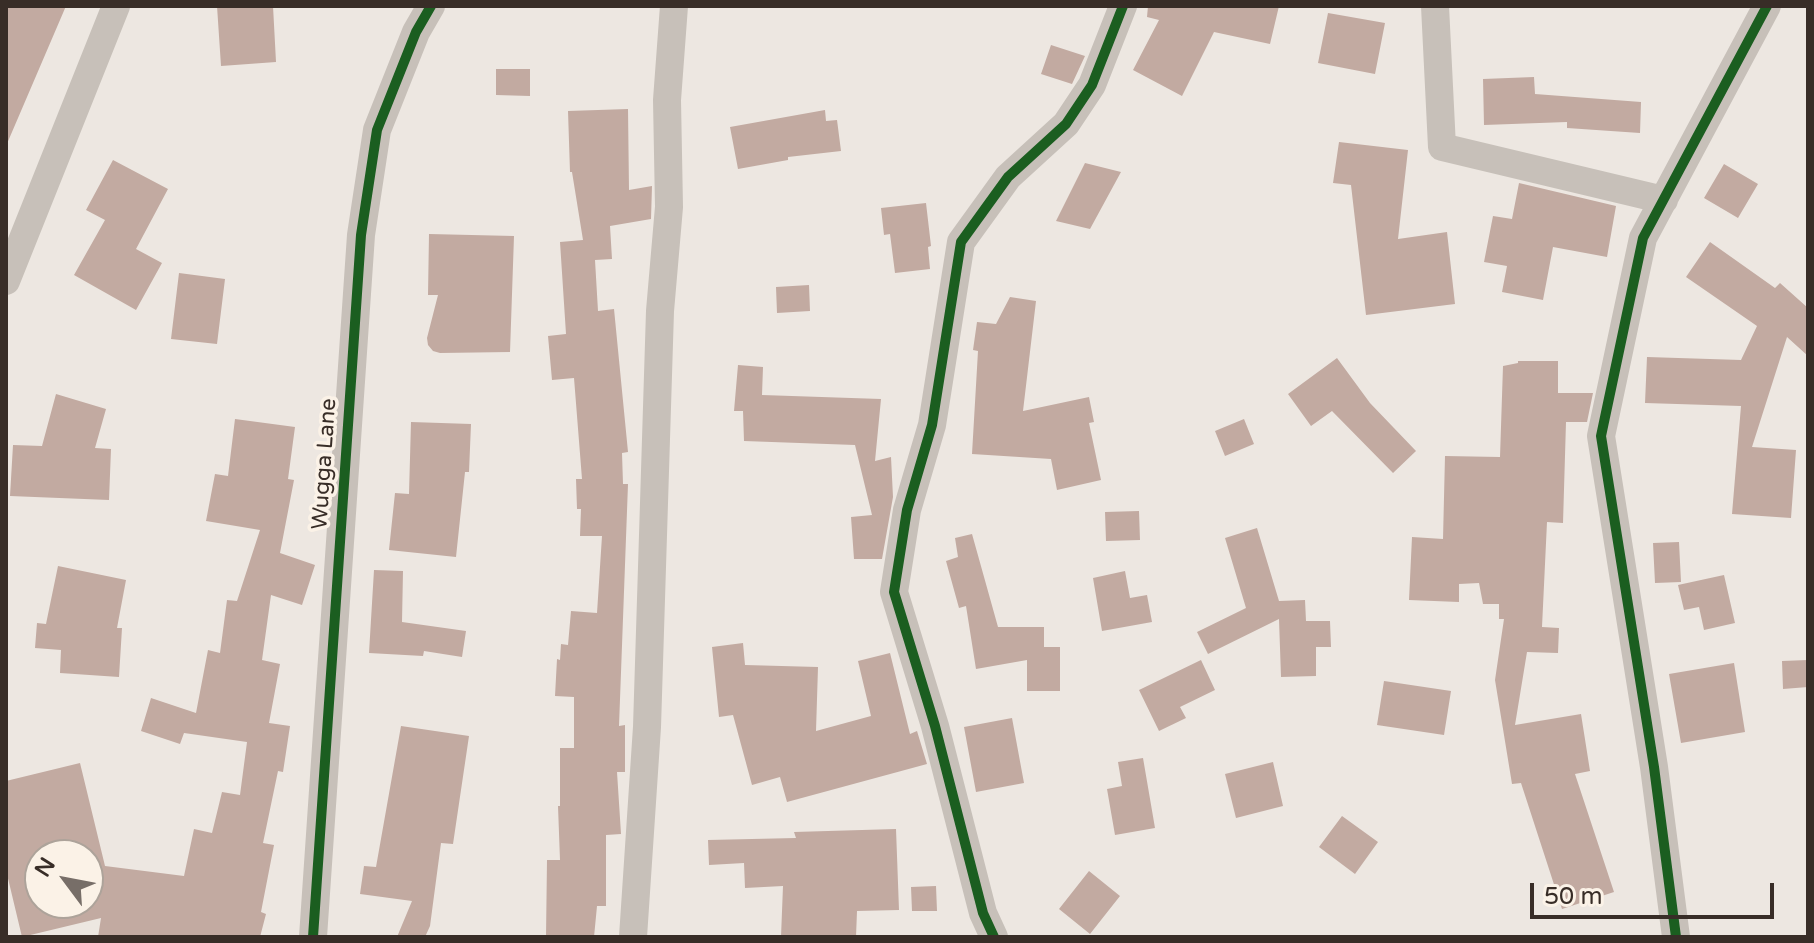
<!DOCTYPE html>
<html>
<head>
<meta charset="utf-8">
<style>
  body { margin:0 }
  #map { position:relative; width:1814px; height:943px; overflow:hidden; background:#ede7e1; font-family:"Varela Round",sans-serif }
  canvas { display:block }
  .frame { position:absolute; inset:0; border:8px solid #382d27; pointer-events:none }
  .north { position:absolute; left:24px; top:839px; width:80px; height:80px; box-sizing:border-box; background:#fbf2e7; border:2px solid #ada39a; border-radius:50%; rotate:302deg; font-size:22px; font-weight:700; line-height:32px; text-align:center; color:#382d27 }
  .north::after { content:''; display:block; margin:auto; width:28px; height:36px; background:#776e68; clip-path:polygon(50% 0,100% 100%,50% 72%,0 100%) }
  .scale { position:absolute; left:1530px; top:883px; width:244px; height:36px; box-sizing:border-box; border:4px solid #382d27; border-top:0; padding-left:10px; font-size:24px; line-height:28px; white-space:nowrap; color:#382d27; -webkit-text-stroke:6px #fbf2e7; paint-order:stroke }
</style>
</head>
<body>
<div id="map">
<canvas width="1814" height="943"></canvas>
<div class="frame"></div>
<div class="north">N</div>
<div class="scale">50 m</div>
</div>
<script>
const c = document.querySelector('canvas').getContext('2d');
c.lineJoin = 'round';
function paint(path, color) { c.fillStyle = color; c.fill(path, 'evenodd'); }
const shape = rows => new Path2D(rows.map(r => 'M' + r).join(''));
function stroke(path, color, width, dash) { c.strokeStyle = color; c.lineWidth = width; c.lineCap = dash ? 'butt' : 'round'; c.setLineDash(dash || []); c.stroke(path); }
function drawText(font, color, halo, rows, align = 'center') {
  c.font = font + ' "Varela Round",sans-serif'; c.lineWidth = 7; c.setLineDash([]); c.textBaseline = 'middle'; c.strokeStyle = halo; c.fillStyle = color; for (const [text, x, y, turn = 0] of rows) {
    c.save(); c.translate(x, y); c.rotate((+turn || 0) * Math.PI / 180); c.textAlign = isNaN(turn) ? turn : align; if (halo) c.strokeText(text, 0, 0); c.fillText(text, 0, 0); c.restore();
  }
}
const building = shape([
  [6,6,66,6,6,146],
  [217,6,273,6,276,62,221,66],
  [1148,6,1279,6,1270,44,1214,32,1182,96,1133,70,1159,20,1147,17],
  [1328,13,1385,23,1375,74,1318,63],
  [1051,45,1085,56,1072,84,1041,74],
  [496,69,530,69,530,96,496,95],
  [1534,77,1535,94,1641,102,1640,133,1567,128,1567,122,1484,125,1483,79],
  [628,109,629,190,652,186,651,219,610,226,612,259,595,260,598,311,614,309,628,452,622,453,623,484,628,484,619,726,625,725,625,772,617,772,621,834,606,835,606,906,597,906,594,937,546,937,547,860,560,860,558,806,560,806,560,748,574,748,574,697,555,696,557,659,560,660,561,644,568,645,571,611,597,613,602,536,580,536,581,509,577,509,576,479,582,479,574,378,552,380,548,336,566,334,560,242,583,240,572,172,570,172,568,111],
  [825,110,826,121,837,120,841,151,788,157,788,160,738,169,730,127],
  [1339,142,1408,150,1398,239,1447,232,1455,304,1366,315,1351,185,1333,183],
  [113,160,168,189,136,249,162,263,136,310,74,275,105,220,86,210],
  [1085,163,1121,172,1090,229,1056,221],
  [1724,164,1758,184,1738,218,1704,198],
  [1519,183,1616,206,1607,257,1553,247,1543,300,1502,292,1507,266,1484,262,1493,216,1512,219],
  [926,203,931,246,928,247,930,269,895,273,890,234,884,235,881,208],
  [429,234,514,236,510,352,440,353,433,351,428,345,427,338,438,295,428,295],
  [1710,242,1775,288,1780,283,1808,308,1808,356,1787,337,1752,447,1796,450,1791,518,1732,514,1741,406,1645,403,1647,357,1741,360,1757,326,1686,277],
  [179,273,225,279,217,344,171,339],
  [809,285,810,311,777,313,776,287],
  [1010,297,1036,301,1023,411,1089,397,1094,422,1089,423,1101,480,1057,490,1051,459,972,454,978,351,973,350,977,322,996,324],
  [1337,358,1370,403,1416,451,1393,473,1332,411,1311,426,1288,394],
  [1518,361,1558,361,1558,393,1593,393,1587,422,1566,422,1563,523,1547,522,1542,627,1559,628,1558,653,1527,652,1515,725,1581,714,1590,771,1575,774,1614,892,1562,909,1521,783,1512,784,1495,680,1504,619,1499,619,1499,604,1483,604,1479,583,1459,584,1459,602,1409,600,1412,537,1443,539,1445,456,1500,457,1503,366,1518,363],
  [738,365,763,367,762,395,881,399,875,461,891,457,893,497,882,559,854,559,851,517,872,515,855,445,744,441,743,411,734,411],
  [56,394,106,409,95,448,111,449,109,500,10,496,13,445,42,446],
  [235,419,295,427,288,479,294,480,280,553,315,565,302,605,271,595,262,660,280,664,269,723,290,726,283,772,278,771,263,843,274,845,261,912,266,914,260,937,98,937,101,918,22,937,6,870,6,781,80,763,105,866,184,876,194,829,212,833,222,792,240,795,247,742,184,733,180,744,141,731,151,698,196,713,208,650,220,653,227,600,237,601,260,530,206,521,215,474,228,476],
  [40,855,88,855,88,903,40,903],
  [1244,419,1254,444,1225,456,1215,431],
  [411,422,471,424,469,472,465,472,456,557,389,550,395,493,409,494],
  [1139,511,1140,540,1106,541,1105,512],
  [1257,528,1279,601,1305,600,1306,621,1330,621,1331,647,1316,647,1316,676,1281,677,1279,619,1208,654,1197,632,1246,608,1225,538],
  [972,534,998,627,1044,627,1044,647,1060,647,1060,691,1027,691,1027,660,976,669,966,606,959,608,946,561,958,557,955,538],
  [1679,542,1681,582,1655,583,1653,543],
  [58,566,126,580,117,628,122,628,119,677,60,673,61,650,35,648,37,623,46,624],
  [374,570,403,571,402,622,466,631,462,657,424,651,423,656,369,653],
  [1125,571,1130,598,1147,595,1152,622,1102,631,1093,578],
  [1724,575,1735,623,1704,630,1699,607,1684,610,1678,585],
  [743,643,745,665,818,667,816,731,871,716,858,661,890,653,910,734,917,731,927,764,787,802,780,777,752,785,733,715,719,717,712,647],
  [1201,660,1215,690,1180,707,1186,718,1159,731,1139,690],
  [1808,660,1808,687,1783,689,1782,661],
  [1734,663,1745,732,1681,743,1669,674],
  [1384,681,1451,691,1444,735,1377,725],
  [1012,718,1024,783,976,792,964,727],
  [401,726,469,736,453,844,441,843,430,926,425,937,397,937,412,901,360,894,364,866,376,867],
  [1143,758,1155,828,1115,835,1107,789,1122,786,1118,762],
  [1273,762,1283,806,1236,818,1225,774],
  [1342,816,1378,842,1355,874,1319,847],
  [896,829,899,910,857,911,856,937,781,937,783,886,745,888,744,863,709,865,708,840,796,838,794,832],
  [1089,871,1120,896,1090,934,1059,909],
  [936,886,937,911,912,911,911,887]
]);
const street = shape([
  [1435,6,1442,147,1664,200],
  [6,281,116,6],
  [313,937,361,235,377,130,416,32,431,6],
  [633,937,647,727,660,311,669,207,667,100,674,6],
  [994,937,983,913,935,726,894,592,907,510,932,425,961,242,1008,177,1066,124,1092,85,1123,6],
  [1676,937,1654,767,1601,436,1643,238,1767,6]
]);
const cycleway = shape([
  [313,937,361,235,377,130,416,32,431,6],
  [994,937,983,913,935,726,894,592,907,510,932,425,961,242,1008,177,1066,124,1092,85,1123,6],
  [1676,937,1654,767,1601,436,1643,238,1767,6]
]);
const streetNames = [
  ["Wugga Lane",325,464,-86]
];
paint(building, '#c2aaa1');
stroke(street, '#c7c0b9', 28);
stroke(cycleway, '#1b5e20', 10);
drawText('22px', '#382d27', '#fbf2e7', streetNames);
</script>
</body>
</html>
